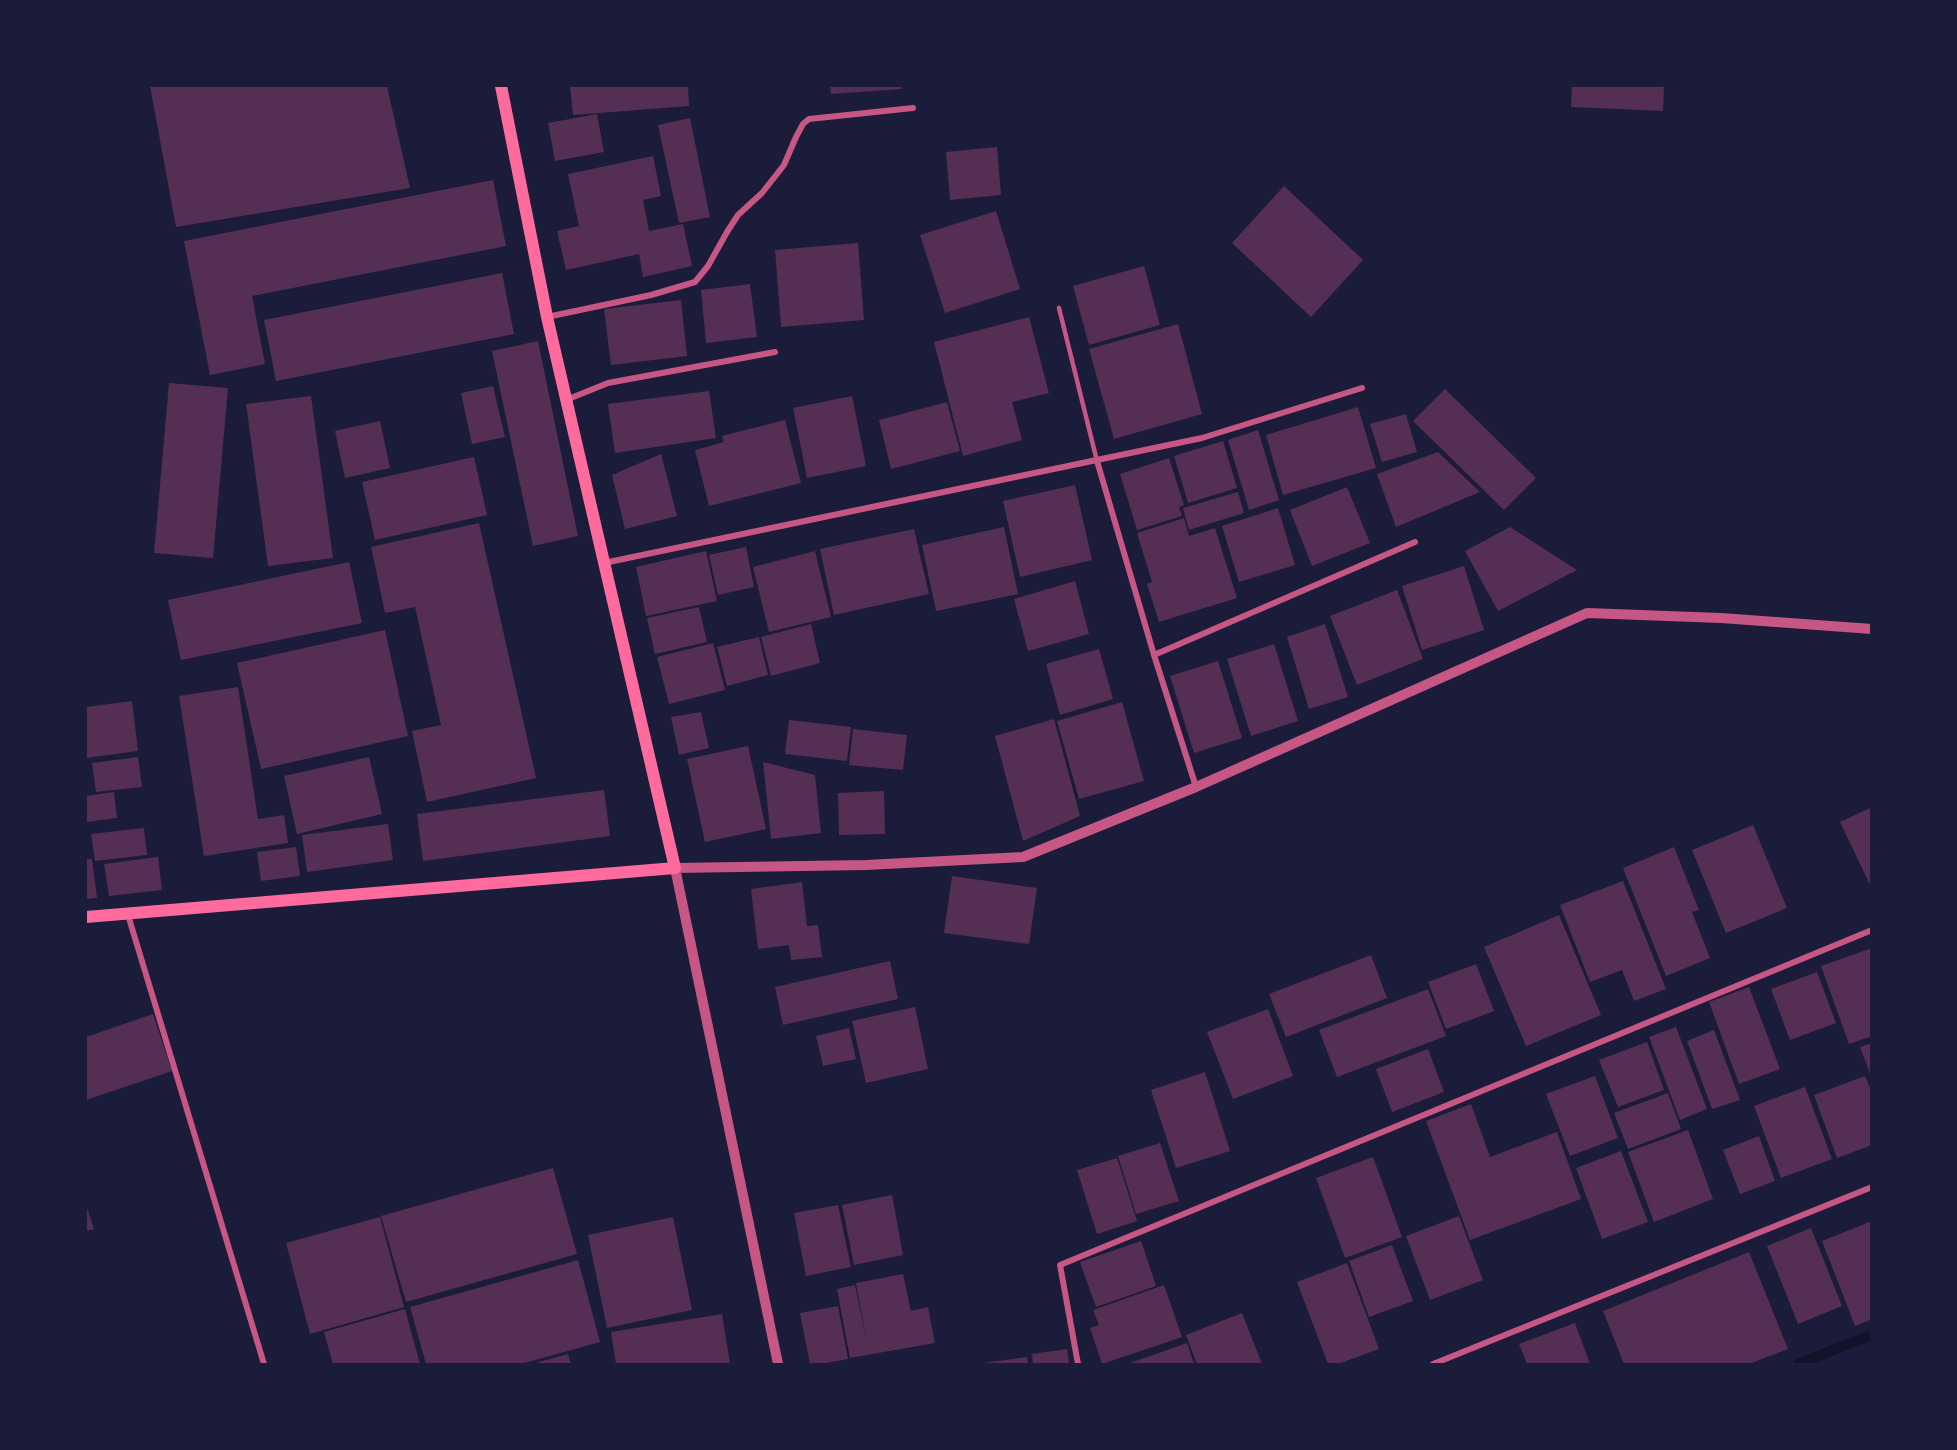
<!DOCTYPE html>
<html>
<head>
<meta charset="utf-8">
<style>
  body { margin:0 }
  #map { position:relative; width:1957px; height:1450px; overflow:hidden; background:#1b1b3a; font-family:Roboto,sans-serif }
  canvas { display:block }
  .frame { position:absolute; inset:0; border:87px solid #1b1b3a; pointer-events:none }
</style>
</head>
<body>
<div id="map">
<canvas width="1957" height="1450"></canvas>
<div class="frame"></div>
</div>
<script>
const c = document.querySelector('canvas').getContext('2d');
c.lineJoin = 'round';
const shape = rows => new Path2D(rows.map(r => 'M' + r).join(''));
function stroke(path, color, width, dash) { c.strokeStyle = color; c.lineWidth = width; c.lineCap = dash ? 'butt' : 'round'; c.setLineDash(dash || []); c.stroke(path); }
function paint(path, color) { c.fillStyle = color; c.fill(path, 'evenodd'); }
const stream = shape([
  [1798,1364,1872,1335]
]);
const building = shape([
  [150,86,387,86,410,188,176,227],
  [570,86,688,86,689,106,573,115],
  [830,86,901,86,901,89,831,94],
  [1572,86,1664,86,1663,111,1571,107],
  [597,114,604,152,555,161,548,123],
  [690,118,710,217,679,223,658,125],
  [997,147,1001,195,950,200,946,152],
  [653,156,661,196,643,200,649,231,683,224,692,266,643,277,639,254,566,270,557,231,579,226,568,174],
  [493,180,506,246,252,296,265,364,210,375,184,241],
  [1284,186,1363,260,1311,317,1232,243],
  [996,211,1020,289,945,313,920,235],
  [858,243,864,320,781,327,775,250],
  [1144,266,1160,325,1089,345,1073,286],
  [502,273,514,334,276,381,264,320],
  [750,284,757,337,706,343,701,290],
  [681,300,687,356,611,365,604,309],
  [1029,317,1049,393,1012,402,1022,440,963,456,934,342],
  [1178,324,1202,414,1114,439,1089,349],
  [538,341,578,536,533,546,492,351],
  [169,383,228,388,213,558,154,553],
  [493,386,505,437,472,444,461,393],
  [1445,389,1536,478,1504,510,1413,421],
  [709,391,716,438,615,453,608,404],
  [311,396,333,558,268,566,246,404],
  [852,396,866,466,807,478,793,408],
  [947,402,960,451,891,469,879,420],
  [1358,407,1376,468,1283,495,1266,435],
  [1406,414,1417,452,1382,462,1370,424],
  [785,420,801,483,709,506,695,450,724,442,722,436],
  [380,421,390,468,345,478,335,431],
  [1258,430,1279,500,1249,510,1228,440],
  [1223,441,1237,488,1188,503,1174,456],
  [1438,452,1480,492,1396,527,1377,474],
  [661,454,677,516,625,529,612,475],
  [474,457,487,515,375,540,362,482],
  [1169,458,1184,505,1179,507,1182,516,1137,530,1120,474],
  [1075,485,1092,560,1020,577,1003,501],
  [1347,487,1370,543,1312,566,1290,510],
  [1238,492,1244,513,1189,530,1183,508],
  [1278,508,1295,565,1239,582,1222,526],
  [1184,518,1189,536,1215,528,1237,598,1159,622,1147,584,1152,582,1137,533],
  [479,523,536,778,427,802,412,731,441,725,415,607,385,613,371,547],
  [1004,527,1018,594,936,611,922,545],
  [1510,527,1577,570,1498,611,1465,551],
  [914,529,929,594,834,615,820,549],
  [746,547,754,587,718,595,709,555],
  [706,551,717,601,646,616,636,567],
  [815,551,831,617,769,632,753,567],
  [349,562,362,623,181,660,168,600],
  [1464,566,1484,630,1422,650,1402,586],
  [1075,581,1089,634,1028,651,1014,599],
  [1397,590,1423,659,1357,685,1330,616],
  [699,607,707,642,655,654,647,618],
  [811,624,820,663,771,676,761,637],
  [1325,624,1348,697,1309,709,1287,637],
  [385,630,408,736,261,769,237,663],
  [759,637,768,675,727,686,717,647],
  [713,643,725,690,669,704,657,657],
  [1274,644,1298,721,1251,736,1227,659],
  [1099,649,1113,699,1060,715,1046,664],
  [1218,661,1242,738,1194,753,1170,676],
  [238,687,258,819,284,815,288,843,204,856,179,696],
  [132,701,138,751,86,758,86,707],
  [1122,702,1144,781,1079,799,1057,721],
  [701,712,709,748,679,755,671,717],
  [1054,719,1080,816,1023,841,995,736],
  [789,720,851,727,847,761,785,754],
  [853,729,907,735,903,770,849,765],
  [748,746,766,829,705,842,687,759],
  [138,757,142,787,96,792,92,763],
  [369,757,382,814,297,834,284,776],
  [763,762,815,775,821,833,771,839],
  [604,790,610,836,423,861,417,814],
  [884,791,885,834,839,835,838,793],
  [114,792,117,818,86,822,86,796],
  [1872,807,1872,889,1840,822],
  [388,824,393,860,307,872,302,835],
  [1753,825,1787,908,1726,933,1692,850],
  [144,828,147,855,95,861,91,834],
  [296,847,300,876,261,881,257,852],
  [1674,847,1699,910,1692,912,1710,958,1666,976,1623,868],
  [158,857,162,890,109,896,104,864],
  [86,859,92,859,97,898,86,899],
  [952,876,1037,888,1029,944,944,933],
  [1623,881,1666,989,1634,1001,1622,970,1590,982,1560,905],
  [802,882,807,926,818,925,822,957,791,960,789,945,758,949,751,889],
  [1559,915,1601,1015,1526,1046,1484,947],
  [1872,948,1872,1036,1849,1044,1821,966],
  [1371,955,1387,998,1286,1037,1269,994],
  [890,961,898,999,783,1025,775,987],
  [1476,964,1494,1011,1446,1029,1428,982],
  [1817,972,1836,1023,1790,1040,1771,989],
  [1749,987,1780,1069,1739,1084,1709,1002],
  [1428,989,1446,1036,1337,1077,1319,1030],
  [915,1007,928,1069,866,1083,852,1021],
  [1268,1009,1293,1076,1233,1099,1207,1032],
  [153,1014,172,1071,86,1100,86,1037],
  [1676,1027,1707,1109,1680,1120,1649,1037],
  [849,1028,856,1059,823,1066,816,1036],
  [1714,1030,1740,1100,1712,1109,1687,1041],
  [1647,1042,1664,1090,1618,1107,1599,1060],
  [1872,1043,1872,1076,1871,1076,1860,1047],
  [1428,1049,1444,1092,1392,1112,1376,1069],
  [1205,1072,1230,1151,1176,1168,1151,1090],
  [1595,1076,1618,1138,1570,1156,1546,1094],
  [1865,1076,1872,1092,1872,1145,1837,1158,1814,1095],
  [1805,1087,1832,1159,1781,1178,1754,1106],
  [1668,1093,1681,1129,1628,1149,1614,1113],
  [1471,1104,1490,1157,1557,1132,1581,1199,1470,1240,1426,1121],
  [1688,1130,1713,1199,1654,1222,1628,1152],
  [1759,1136,1775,1181,1740,1194,1723,1150],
  [1160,1143,1179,1201,1136,1214,1118,1156],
  [1621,1151,1648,1222,1602,1239,1576,1168],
  [1373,1157,1402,1237,1345,1258,1316,1178],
  [1117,1158,1137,1221,1097,1234,1077,1170],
  [553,1168,577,1254,406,1302,381,1216],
  [892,1195,903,1255,854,1265,842,1205],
  [86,1205,94,1229,86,1231],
  [838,1205,851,1267,806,1276,794,1213],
  [1459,1216,1483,1280,1430,1300,1406,1236],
  [380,1217,404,1307,310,1334,286,1243],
  [673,1217,692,1310,607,1328,588,1235],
  [1872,1221,1872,1319,1855,1326,1822,1241],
  [1811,1228,1842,1306,1798,1324,1767,1246],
  [1141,1241,1156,1286,1096,1307,1080,1262],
  [1392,1245,1413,1301,1369,1317,1349,1261],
  [1749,1252,1788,1349,1749,1364,1624,1364,1603,1311],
  [578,1260,600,1342,521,1364,426,1364,410,1307],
  [1347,1263,1379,1349,1338,1364,1328,1364,1297,1282],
  [903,1274,911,1311,928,1307,935,1343,850,1358,837,1289,855,1285,867,1342,856,1283],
  [1164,1285,1182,1337,1102,1364,1090,1328,1099,1325,1093,1310],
  [838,1306,848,1359,820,1364,810,1364,800,1313],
  [405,1309,420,1364,333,1364,324,1332],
  [1242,1313,1262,1364,1197,1364,1186,1335],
  [722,1314,730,1364,616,1364,611,1332],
  [1575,1323,1590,1364,1527,1364,1519,1344],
  [1187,1343,1194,1364,1127,1364],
  [1067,1349,1069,1364,1033,1364,1032,1354],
  [568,1354,571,1364,532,1364],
  [1027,1357,1028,1364,984,1364,984,1363]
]);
const service = shape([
  [1059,308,1097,461]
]);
const minor = shape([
  [547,317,651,295,695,282,708,266,727,232,738,215,762,193,784,165,796,137,803,124,809,119,913,108],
  [566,400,608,383,775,352],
  [1097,461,1154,655,1196,787],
  [604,563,1202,438,1362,388],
  [1154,655,1415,542],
  [128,915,264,1364],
  [1078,1364,1060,1265,1872,930],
  [1433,1364,1872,1187]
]);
const tertiary = shape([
  [778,1364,675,868,866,865,1023,857,1196,787,1587,613,1721,618,1872,629]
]);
const secondary = shape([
  [86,917,675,868,547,317,501,86]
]);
stroke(stream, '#12122b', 10);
paint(building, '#542f53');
stroke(service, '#c65784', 4.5);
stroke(minor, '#c65784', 6);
stroke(tertiary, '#c65784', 10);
stroke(secondary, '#ff6b9d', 12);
</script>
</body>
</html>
